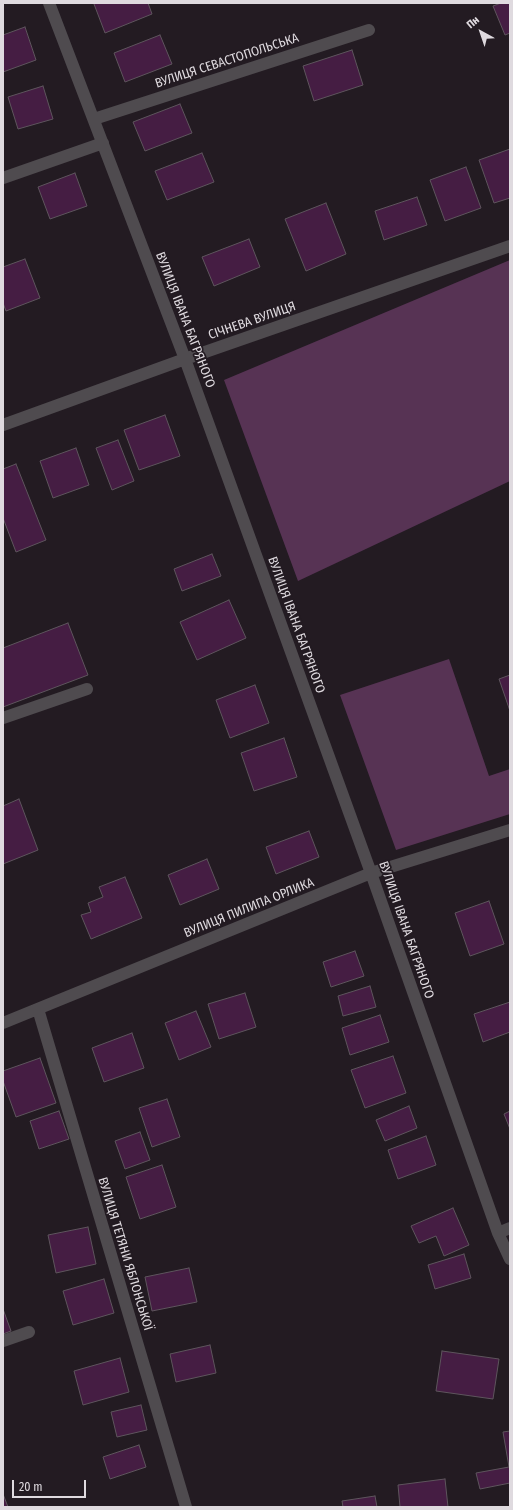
<!DOCTYPE html>
<html>
<head>
<meta charset="utf-8">
<style>
  body { margin:0 }
  #map { position:relative; width:513px; height:1510px; overflow:hidden; background:#231b22; font-family:"Fira Sans Condensed",sans-serif }
  canvas { display:block }
  .frame { position:absolute; inset:0; border:4px solid #dfdadf; pointer-events:none }
  .north { position:absolute; left:461px; top:12px; width:40px; height:40px; -webkit-text-stroke:3px #231b22; paint-order:stroke; rotate:320deg; font-size:11px; font-weight:700; line-height:16px; text-align:center; color:#dfdadf }
  .north::after { content:''; display:block; margin:auto; width:14px; height:18px; background:#dfdadf; clip-path:polygon(50% 0,100% 100%,50% 72%,0 100%) }
  .scale { position:absolute; left:12px; top:1480px; width:74px; height:18px; box-sizing:border-box; border:2px solid #dfdadf; border-top:0; padding-left:5px; font-size:12px; line-height:14px; white-space:nowrap; color:#dfdadf; -webkit-text-stroke:3px #231b22; paint-order:stroke }
</style>
</head>
<body>
<div id="map">
<canvas width="513" height="1510"></canvas>
<div class="frame"></div>
<div class="north">Пн</div>
<div class="scale">20 m</div>
</div>
<script>
const c = document.querySelector('canvas').getContext('2d');
c.lineJoin = 'round';
function paint(path, color) { c.fillStyle = color; c.fill(path, 'evenodd'); }
const shape = rows => new Path2D(rows.map(r => 'M' + r).join(''));
function stroke(path, color, width, dash) { c.strokeStyle = color; c.lineWidth = width; c.lineCap = dash ? 'butt' : 'round'; c.setLineDash(dash || []); c.stroke(path); }
function drawText(font, color, halo, rows, align = 'center') {
  c.font = font + ' "Fira Sans Condensed",sans-serif'; c.lineWidth = 3.5; c.setLineDash([]); c.textBaseline = 'middle'; c.strokeStyle = halo; c.fillStyle = color; for (const [text, x, y, turn = 0] of rows) {
    c.save(); c.translate(x, y); c.rotate((+turn || 0) * Math.PI / 180); c.textAlign = isNaN(turn) ? turn : align; if (halo) c.strokeText(text, 0, 0); c.fillText(text, 0, 0); c.restore();
  }
}
const green = shape([
  [510,260,510,481,298,581,224,380],
  [449,659,489,776,510,769,510,814,396,850,340,695]
]);
const building = shape([
  [95,3,148,3,152,14,105,33,94,4,95,3],
  [501,3,510,3,510,33,505,35,493,6,501,3],
  [25,27,36,60,3,72,3,35,25,27],
  [160,35,172,64,125,82,114,53,160,35],
  [352,50,363,85,314,101,303,66,352,50],
  [43,86,53,119,18,129,8,97,43,86],
  [180,104,192,133,145,151,133,122,180,104],
  [510,149,510,198,494,203,479,160,510,149],
  [202,153,214,182,167,200,155,171,202,153],
  [466,167,481,208,445,221,430,180,466,167],
  [75,173,87,206,50,219,38,187,75,173],
  [417,197,427,225,384,240,375,211,417,197],
  [326,203,346,254,306,271,285,219,326,203],
  [249,239,260,267,214,286,202,257,249,239],
  [25,259,40,298,6,311,3,303,3,267,25,259],
  [165,415,180,456,139,470,124,430,165,415],
  [118,440,134,481,112,490,96,448,118,440],
  [76,448,89,485,53,498,40,461,76,448],
  [16,464,46,540,16,552,3,518,3,469,16,464],
  [212,554,221,576,182,591,174,569,212,554],
  [229,600,246,638,197,660,180,622,229,600],
  [68,623,88,675,3,707,3,648,68,623],
  [510,675,510,711,499,679,510,675],
  [255,685,269,723,230,738,216,700,255,685],
  [284,738,297,777,254,791,241,753,284,738],
  [19,799,38,850,3,864,3,806,19,799],
  [309,831,319,857,276,874,266,847,309,831],
  [207,859,219,889,180,905,168,875,207,859],
  [125,877,142,918,91,939,81,915,91,912,88,903,103,897,99,887,125,877],
  [489,901,504,944,470,956,455,913,489,901],
  [355,951,364,976,331,987,323,962,355,951],
  [370,986,376,1007,343,1016,338,996,370,986],
  [245,993,256,1027,219,1039,208,1004,245,993],
  [510,1002,510,1032,483,1042,474,1014,510,1002],
  [196,1011,211,1047,179,1060,165,1023,196,1011],
  [380,1015,389,1042,350,1055,342,1028,380,1015],
  [132,1033,144,1068,104,1082,92,1048,132,1033],
  [393,1056,406,1093,365,1108,351,1070,393,1056],
  [40,1058,56,1103,16,1117,3,1081,3,1071,40,1058],
  [167,1099,180,1137,152,1147,139,1108,167,1099],
  [409,1106,417,1128,385,1141,376,1120,409,1106],
  [59,1111,69,1139,39,1149,30,1121,59,1111],
  [510,1111,510,1129,504,1114,510,1111],
  [140,1132,150,1160,125,1169,115,1141,140,1132],
  [426,1136,436,1165,398,1179,388,1150,426,1136],
  [162,1165,176,1207,140,1219,126,1177,162,1165],
  [453,1208,469,1245,444,1256,436,1236,419,1243,411,1226,453,1208],
  [88,1227,96,1264,56,1273,48,1235,88,1227],
  [464,1254,471,1278,435,1289,428,1265,464,1254],
  [189,1268,197,1302,152,1311,145,1277,189,1268],
  [104,1279,114,1313,73,1325,63,1291,104,1279],
  [3,1309,11,1331,3,1334,3,1309],
  [210,1345,216,1373,176,1382,170,1354,210,1345],
  [442,1351,499,1359,493,1399,436,1391,442,1351],
  [120,1358,129,1392,83,1405,74,1371,120,1358],
  [141,1405,147,1430,117,1437,111,1412,141,1405],
  [510,1431,510,1483,480,1489,476,1473,509,1467,503,1432,510,1431],
  [139,1445,146,1467,110,1479,103,1457,139,1445],
  [445,1479,448,1507,400,1507,398,1485,445,1479],
  [3,1494,8,1507,3,1507,3,1494],
  [375,1496,377,1507,343,1507,342,1501,375,1496]
]);
const minor = shape([
  [49,3,185,359,371,873,498,1233,510,1259],
  [94,119,369,30],
  [3,178,103,143],
  [3,425,185,359,510,246],
  [3,718,87,689],
  [38,1009,186,1507],
  [3,1023,371,873,510,830],
  [498,1233,510,1228],
  [3,1341,29,1332]
]);
const streetNames = [
  ["ВУЛИЦЯ СЕВАСТОПОЛЬСЬКА",227,61,-18],
  ["ВУЛИЦЯ ІВАНА БАГРЯНОГО",185,320,69],
  ["СІЧНЕВА ВУЛИЦЯ",252,321,-19],
  ["ВУЛИЦЯ ІВАНА БАГРЯНОГО",296,625,70],
  ["ВУЛИЦЯ ПИЛИПА ОРЛИКА",249,908,-22],
  ["ВУЛИЦЯ ІВАНА БАГРЯНОГО",406,930,71],
  ["ВУЛИЦЯ ТЕТЯНИ ЯБЛОНСЬКОЇ",125,1254,73]
];
paint(green, '#573354');
paint(building, '#451d43');
stroke(building, '#5e555d', 1);
stroke(minor, '#4f4b4f', 12);
drawText('13px', '#dfdadf', '#231b22', streetNames);
</script>
</body>
</html>
